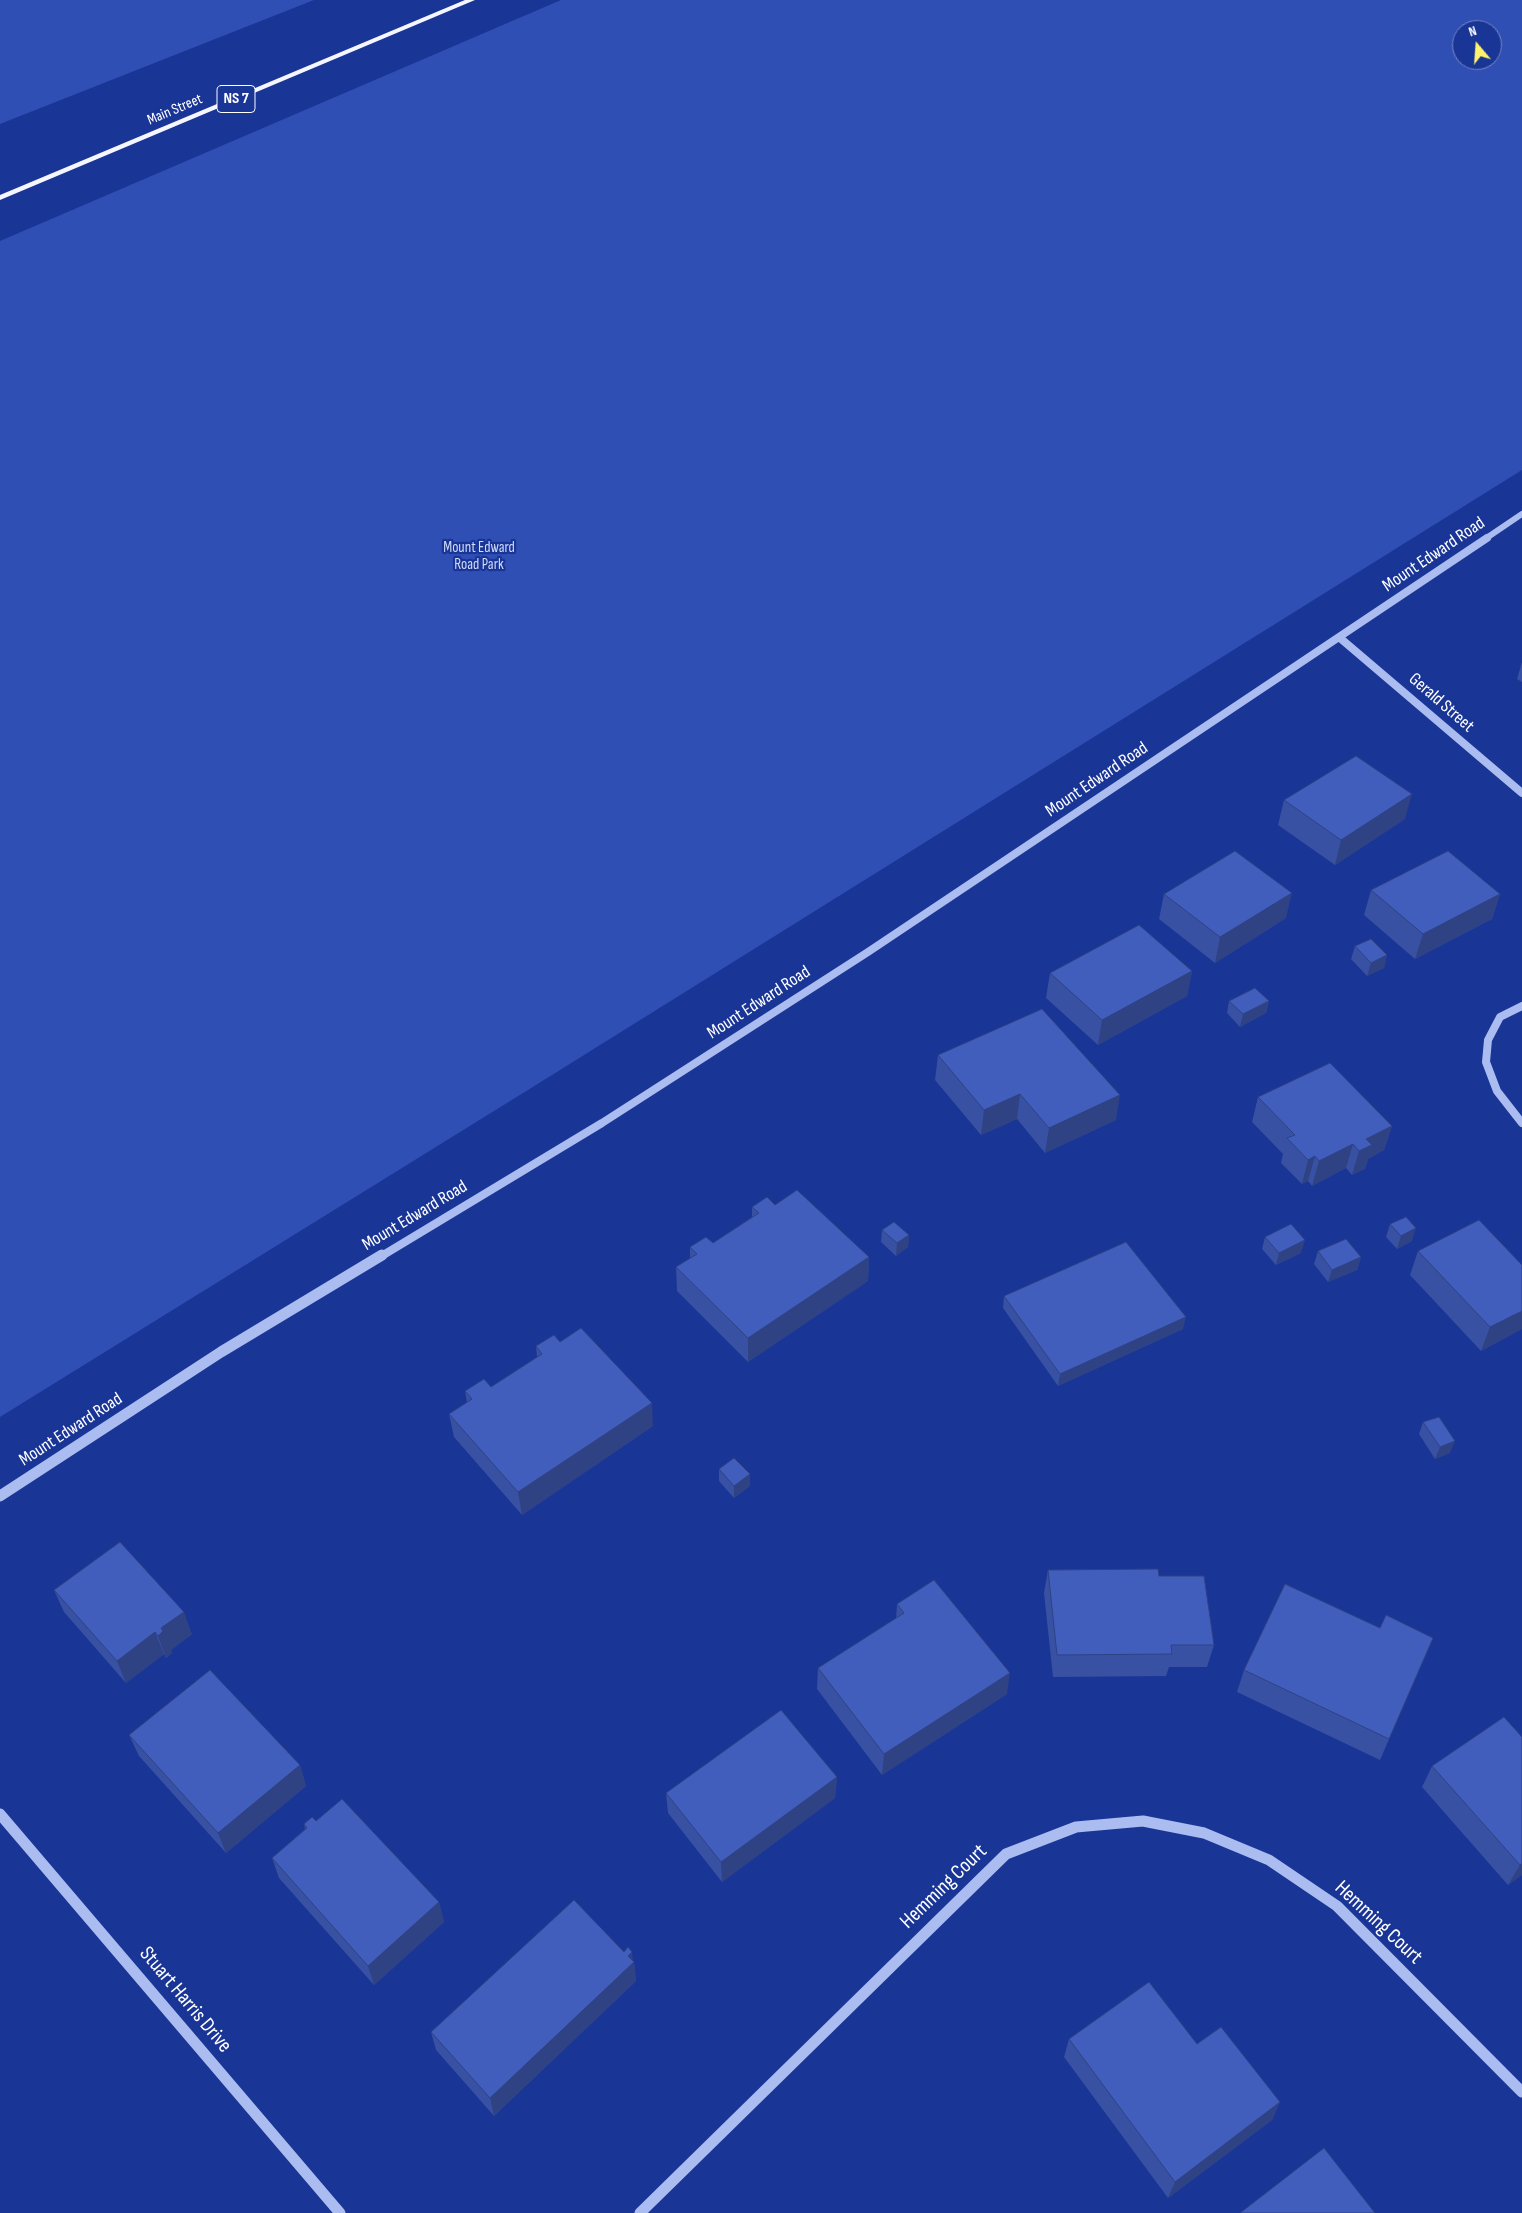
<!DOCTYPE html>
<html>
<head>
<meta charset="utf-8">
<style>
  body { margin:0 }
  #map { position:relative; width:1522px; height:2213px; overflow:hidden; background:#193596; font-family:"Sofia Sans Condensed",sans-serif }
  canvas { display:block }
  .north { position:absolute; left:1452px; top:20px; width:50px; height:50px; box-sizing:border-box; background:#193596; border:1px solid #7586c0; border-radius:50%; rotate:342deg; font-size:14px; font-weight:700; line-height:20px; text-align:center; color:#fff }
  .north::after { content:''; display:block; margin:auto; width:18px; height:22px; background:#fff46b; clip-path:polygon(50% 0,100% 100%,50% 72%,0 100%) }
</style>
</head>
<body>
<div id="map">
<canvas width="1522" height="2213"></canvas>
<div class="north">N</div>
</div>
<script>
const c = document.querySelector('canvas').getContext('2d');
c.lineJoin = 'round';
function paint(path, color) { c.fillStyle = color; c.fill(path, 'evenodd'); }
const shape = rows => new Path2D(rows.map(r => 'M' + r).join(''));
function stroke(path, color, width, dash) { c.strokeStyle = color; c.lineWidth = width; c.lineCap = dash ? 'butt' : 'round'; c.setLineDash(dash || []); c.stroke(path); }
function drawText(font, color, halo, rows, align = 'center') {
  c.font = font + ' "Sofia Sans Condensed",sans-serif'; c.lineWidth = 4.5; c.setLineDash([]); c.textBaseline = 'middle'; c.strokeStyle = halo; c.fillStyle = color; for (const [text, x, y, turn = 0] of rows) {
    c.save(); c.translate(x, y); c.rotate((+turn || 0) * Math.PI / 180); c.textAlign = isNaN(turn) ? turn : align; if (halo) c.strokeText(text, 0, 0); c.fillText(text, 0, 0); c.restore();
  }
}
const green = shape([
  [0,0,314,0,0,124],
  [561,0,1522,0,1522,470,536,1085,0,1417,0,241],
  [1462,30,1492,30,1492,60,1462,60]
]);
const minorFar2 = shape([
  [1485,539,1522,514]
]);
const minorFar1 = shape([
  [1340,638,1522,793],
  [1522,1006,1500,1017,1488,1040,1486,1062,1497,1091,1522,1123],
  [380,1257,602,1123,868,952,1487,538]
]);
const minor = shape([
  [0,1496,221,1352,382,1255],
  [0,1814,340,2213],
  [640,2213,1006,1854,1076,1827,1143,1821,1204,1833,1269,1860,1337,1906,1522,2092]
]);
const major = shape([
  [465,0,475,0,0,200,0,195,465,0]
]);
const wall = shape([
  [1522,662,1522,682,1517,679],
  [1284,800,1405,819,1335,865,1278,825],
  [1371,890,1500,894,1492,919,1415,959,1364,915],
  [1164,894,1286,918,1215,963,1159,919],
  [1355,946,1387,955,1384,968,1367,976,1351,959],
  [1192,971,1187,996,1098,1045,1046,998,1050,973],
  [1229,1001,1269,1001,1266,1013,1240,1027,1227,1013],
  [938,1055,1116,1120,1045,1153,1017,1119,981,1135,935,1080],
  [1258,1097,1392,1126,1384,1150,1368,1159,1365,1169,1352,1175,1346,1168,1312,1186,1308,1181,1302,1184,1281,1163,1283,1154,1252,1122],
  [775,1205,869,1257,868,1281,748,1362,677,1291,676,1267,690,1258,690,1247,713,1243,752,1217,752,1207],
  [1390,1224,1412,1241,1397,1249,1386,1237],
  [882,1230,909,1235,908,1247,896,1256,881,1242],
  [1265,1237,1301,1253,1276,1265,1262,1249],
  [1318,1251,1361,1257,1357,1270,1328,1282,1314,1264],
  [1418,1251,1522,1265,1522,1329,1481,1351,1410,1275],
  [1004,1296,1183,1329,1058,1386,1003,1308],
  [560,1342,653,1426,522,1515,454,1437,449,1414,467,1403,465,1391,491,1387,537,1357,536,1346],
  [1423,1422,1450,1453,1435,1459,1419,1434],
  [719,1469,750,1474,750,1486,734,1498,719,1481],
  [1048,1570,1159,1576,1214,1645,1207,1667,1169,1667,1166,1676,1053,1677,1044,1593],
  [54,1590,192,1634,171,1650,172,1653,166,1658,164,1654,126,1683,64,1612],
  [897,1604,1007,1694,882,1775,817,1689,818,1668,896,1619],
  [1380,1628,1433,1638,1380,1760,1237,1692,1244,1670],
  [1504,1717,1522,1875,1508,1885,1422,1787,1432,1766],
  [129,1735,300,1765,306,1786,226,1853,139,1756],
  [837,1777,835,1798,722,1882,668,1813,666,1793],
  [316,1821,439,1902,444,1922,374,1985,279,1878,272,1858,305,1829,304,1824],
  [632,1960,634,1962,636,1981,494,2116,436,2050,431,2032],
  [1069,2039,1197,2044,1280,2102,1272,2120,1168,2198,1064,2057]
]);
const shadedWall = shape([
  [1412,794,1405,819,1335,865,1341,840],
  [1292,893,1286,918,1215,963,1220,937],
  [1500,894,1492,919,1415,959,1423,934],
  [1387,955,1384,968,1367,976,1371,963],
  [1192,971,1187,996,1098,1045,1102,1020],
  [1269,1001,1266,1013,1240,1027,1243,1014],
  [1020,1094,1017,1119,981,1135,984,1110],
  [1120,1095,1116,1120,1045,1153,1049,1128],
  [1392,1126,1384,1150,1368,1159,1365,1169,1352,1175,1359,1151,1366,1139],
  [1353,1144,1346,1168,1312,1186,1319,1161],
  [1315,1156,1308,1181,1302,1184,1308,1160],
  [1416,1228,1412,1241,1397,1249,1401,1236],
  [909,1235,908,1247,896,1256,897,1243],
  [1305,1240,1301,1253,1276,1265,1279,1253],
  [869,1257,868,1281,748,1362,748,1338],
  [1361,1257,1357,1270,1328,1282,1332,1270],
  [1522,1311,1522,1329,1481,1351,1490,1327],
  [1186,1317,1183,1329,1058,1386,1060,1374],
  [652,1403,653,1426,522,1515,518,1492],
  [1455,1441,1450,1453,1435,1459,1440,1447],
  [750,1474,750,1486,734,1498,734,1486],
  [184,1612,192,1634,171,1650,172,1653,166,1658,158,1636,161,1628],
  [155,1632,164,1654,126,1683,117,1661],
  [1010,1673,1007,1694,882,1775,884,1754],
  [300,1765,306,1786,226,1853,218,1833],
  [837,1777,835,1798,722,1882,721,1862],
  [1522,1864,1522,1875,1508,1885,1520,1865],
  [439,1902,444,1922,374,1985,368,1966],
  [632,1952,633,1963,634,1962,636,1981,494,2116,490,2098],
  [1280,2102,1272,2120,1168,2198,1175,2182]
]);
const building = shape([
  [1356,756,1412,794,1341,840,1284,800,1356,756],
  [1235,851,1292,893,1220,937,1164,894,1235,851],
  [1448,851,1500,894,1423,934,1371,890,1448,851],
  [1139,925,1192,971,1102,1020,1050,973,1139,925],
  [1371,939,1387,955,1371,963,1355,946,1371,939],
  [1255,988,1269,1001,1243,1014,1229,1001,1255,988],
  [1042,1009,1120,1095,1049,1128,1020,1094,984,1110,938,1055,1042,1009],
  [1330,1063,1392,1126,1366,1139,1372,1145,1359,1151,1353,1144,1319,1161,1315,1156,1308,1160,1287,1138,1295,1135,1258,1097,1330,1063],
  [797,1190,869,1257,748,1338,676,1267,697,1254,690,1247,706,1237,713,1243,759,1213,752,1207,767,1197,775,1205,797,1190],
  [1406,1217,1416,1228,1401,1236,1390,1224,1406,1217],
  [1479,1220,1522,1265,1522,1311,1490,1327,1418,1251,1479,1220],
  [894,1222,909,1235,897,1243,882,1230,894,1222],
  [1291,1224,1305,1240,1279,1253,1265,1237,1291,1224],
  [1346,1239,1361,1257,1332,1270,1318,1251,1346,1239],
  [1126,1242,1186,1317,1060,1374,1004,1296,1126,1242],
  [581,1328,652,1403,518,1492,449,1414,472,1399,465,1391,484,1379,491,1387,542,1354,536,1346,554,1335,560,1342,581,1328],
  [1439,1417,1455,1441,1440,1447,1423,1422,1439,1417],
  [734,1458,750,1474,734,1486,719,1469,734,1458],
  [120,1542,184,1612,161,1628,163,1631,158,1636,155,1632,117,1661,54,1590,120,1542],
  [1158,1569,1159,1576,1204,1576,1214,1645,1171,1645,1172,1654,1057,1655,1048,1570,1158,1569],
  [934,1580,1010,1673,884,1754,818,1668,904,1613,897,1604,934,1580],
  [1285,1584,1380,1628,1386,1615,1433,1638,1389,1739,1244,1670,1285,1584],
  [210,1670,300,1765,218,1833,129,1735,210,1670],
  [781,1710,837,1777,721,1862,666,1793,781,1710],
  [1504,1717,1522,1737,1522,1864,1520,1865,1432,1766,1504,1717],
  [342,1799,439,1902,368,1966,272,1858,307,1828,304,1824,312,1817,316,1821,342,1799],
  [574,1900,624,1952,628,1947,632,1952,628,1956,634,1962,490,2098,431,2032,574,1900],
  [1149,1982,1197,2044,1221,2027,1280,2102,1175,2182,1069,2039,1149,1982],
  [1324,2148,1375,2213,1240,2213,1324,2148]
]);
const farStreetnames = [
  ["Main Street",175,110,-23]
];
const farParknames = [
  ["Mount Edward",479,548],
  ["Road Park",479,565]
];
const shields = [
  [236,99,38]
];
const shieldNames = [
  ["NS 7",236,99]
];
const streetNames = [
  ["Mount Edward Road",1434,555,-34],
  ["Gerald Street",1441,703,41],
  ["Mount Edward Road",1097,780,-34],
  ["Mount Edward Road",759,1003,-33],
  ["Mount Edward Road",415,1216,-31],
  ["Mount Edward Road",71,1430,-33]
];
const nearStreetnames = [
  ["Hemming Court",944,1887,-44],
  ["Hemming Court",1378,1923,43],
  ["Stuart Harris Drive",185,2000,50]
];
paint(green, '#2f4fb5');
stroke(minorFar2, '#abbcf0', 6);
stroke(minorFar1, '#abbcf0', 8);
stroke(minor, '#abbcf0', 11);
paint(major, '#f5f6ff');
paint(wall, '#3951a3');
paint(shadedWall, '#2e4284');
paint(building, '#425ebd');
stroke(building, '#2e4284', 1);
drawText('15px', '#fff', '#193596', farStreetnames);
drawText('15px', '#d2dcfb', '#193596', farParknames);
for (const [x, y, w] of shields) { const box = new Path2D(); box.roundRect(x - w / 2, y - 13.5, w, 27, 4); c.fillStyle = '#193596'; c.fill(box); stroke(box, '#fff', 1); }
drawText('bold 16px', '#fff', null, shieldNames);
drawText('18px', '#fff', '#193596', streetNames);
drawText('21px', '#fff', '#193596', nearStreetnames);
</script>
</body>
</html>
